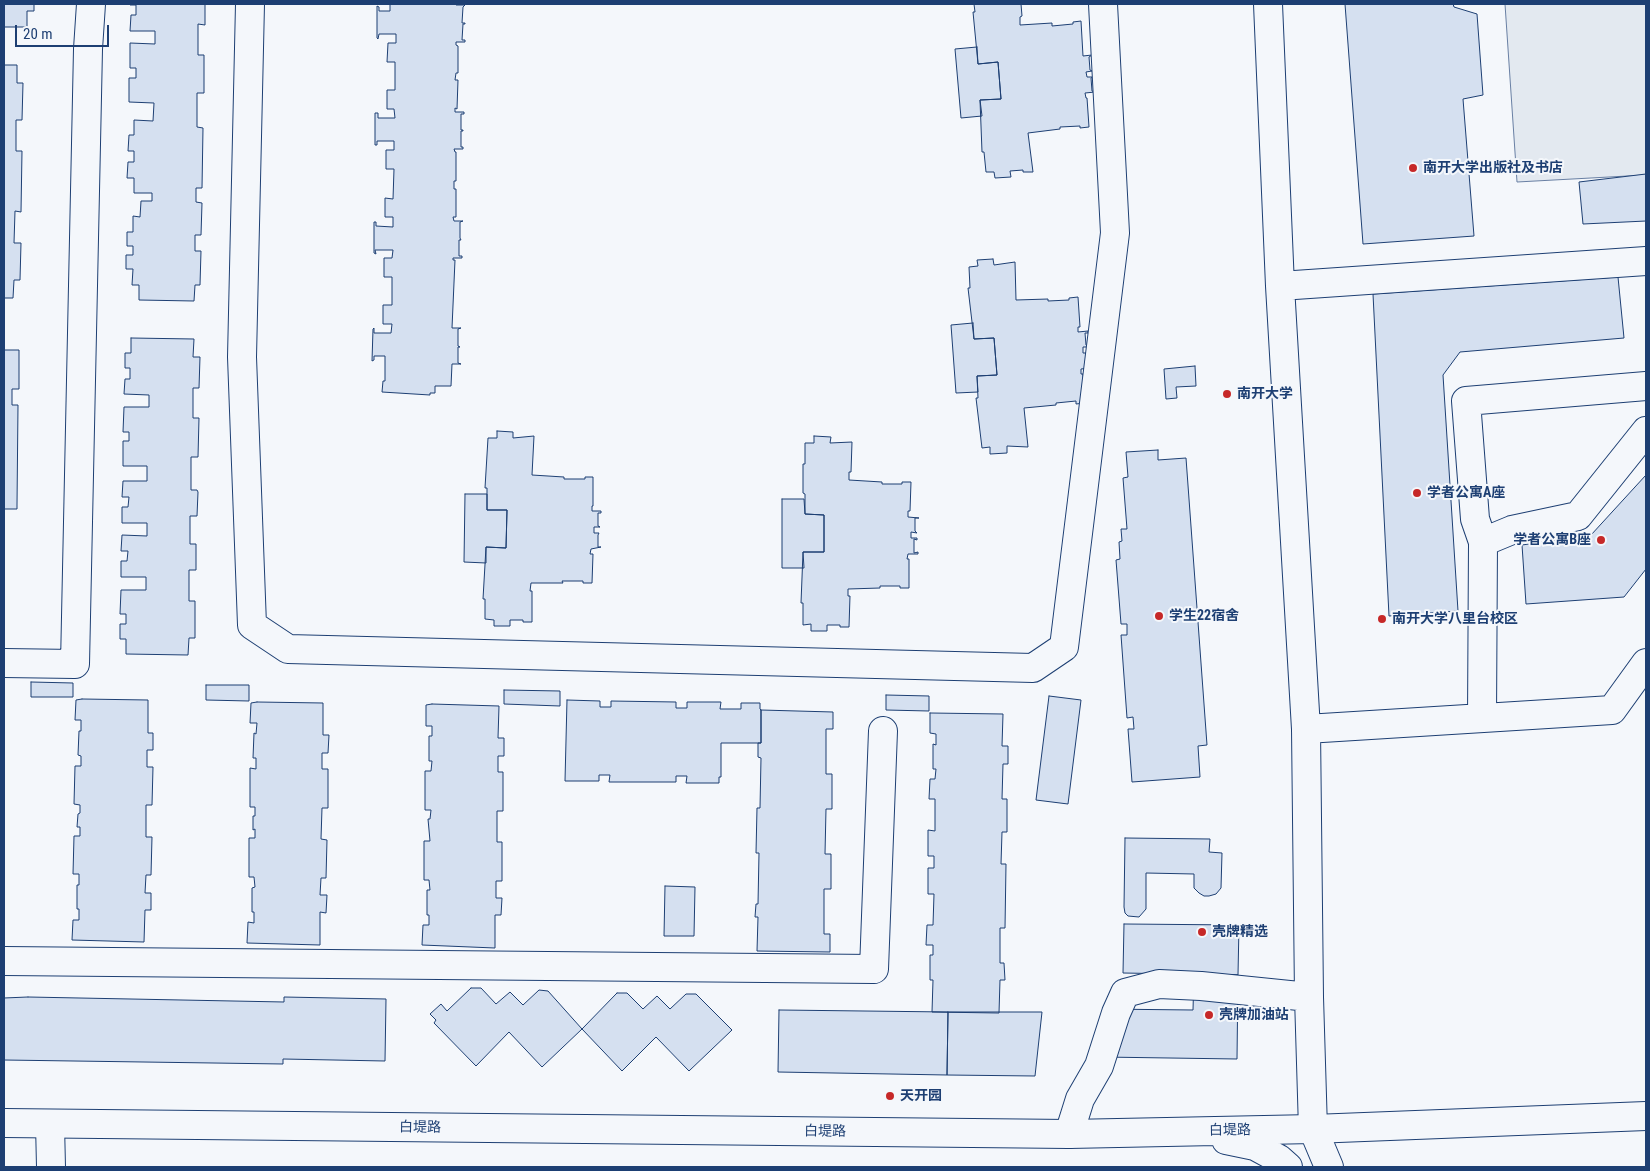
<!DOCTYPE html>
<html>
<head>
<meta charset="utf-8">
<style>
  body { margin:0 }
  #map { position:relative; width:1650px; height:1171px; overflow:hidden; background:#f4f7fb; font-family:"Roboto Condensed",sans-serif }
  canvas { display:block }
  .frame { position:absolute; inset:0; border:5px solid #1d3f73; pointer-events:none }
  .scale { position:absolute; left:15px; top:25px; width:94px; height:22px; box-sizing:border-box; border:2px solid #1d3f73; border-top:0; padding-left:6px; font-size:15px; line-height:18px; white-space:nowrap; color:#1d3f73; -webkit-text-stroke:4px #f4f7fb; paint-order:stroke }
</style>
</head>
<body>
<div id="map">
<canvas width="1650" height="1171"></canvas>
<div class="frame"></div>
<div class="scale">20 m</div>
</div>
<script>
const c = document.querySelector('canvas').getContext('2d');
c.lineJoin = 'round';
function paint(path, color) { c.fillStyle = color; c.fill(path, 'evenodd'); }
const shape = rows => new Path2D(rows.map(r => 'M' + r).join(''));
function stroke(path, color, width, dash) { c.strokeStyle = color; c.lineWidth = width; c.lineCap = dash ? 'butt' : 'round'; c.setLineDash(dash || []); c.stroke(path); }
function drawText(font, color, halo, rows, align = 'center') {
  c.font = font + ' "Roboto Condensed","Noto Sans SC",sans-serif'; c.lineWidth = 4; c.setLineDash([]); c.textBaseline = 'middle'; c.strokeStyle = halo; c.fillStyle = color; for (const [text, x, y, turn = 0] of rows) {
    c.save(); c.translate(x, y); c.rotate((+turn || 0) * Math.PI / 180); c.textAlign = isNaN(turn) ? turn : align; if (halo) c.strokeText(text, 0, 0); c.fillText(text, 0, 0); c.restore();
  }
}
const green = shape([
  [1505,4,1646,4,1646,175,1517,182,1505,4]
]);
const building = shape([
  [4,4,34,4,34,11,27,11,27,27,4,27,4,4],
  [130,4,205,4,205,25,198,24,198,55,204,55,204,93,197,93,197,127,203,128,202,188,196,188,196,202,202,203,201,235,195,235,195,251,201,251,200,285,195,285,194,301,139,300,139,285,132,285,133,269,126,269,126,255,133,255,133,246,127,246,127,232,133,232,133,216,140,217,141,201,152,201,152,193,134,193,134,178,127,178,128,162,134,162,134,151,128,151,129,135,134,135,134,120,153,121,154,103,129,102,129,78,136,78,136,68,130,68,130,43,155,44,155,31,130,31,131,15,136,15,136,5,130,5,130,4],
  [390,4,457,4,456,5,465,5,463,7,462,23,465,23,465,24,463,24,462,40,465,40,465,42,456,42,456,45,458,46,458,73,456,73,455,80,458,80,457,109,455,108,455,112,464,112,464,114,461,114,461,130,463,130,463,131,461,131,461,147,463,147,463,149,454,149,455,152,456,152,456,181,454,181,454,189,456,189,456,217,453,217,454,221,463,221,460,222,460,238,461,240,459,240,459,256,462,256,462,258,453,258,453,260,455,260,452,328,461,328,458,329,458,346,460,347,458,347,458,363,461,364,452,364,451,386,435,386,435,393,430,393,430,395,382,392,383,381,385,381,385,356,374,356,374,360,372,361,373,329,374,328,374,333,391,333,392,324,383,324,383,305,392,305,392,277,384,277,384,258,392,258,393,250,375,250,376,254,374,253,374,222,376,222,376,226,393,227,393,217,385,217,385,198,393,199,394,169,386,169,386,150,394,150,394,141,377,141,377,145,375,145,375,113,378,113,378,118,395,118,394,109,387,109,387,90,395,90,395,62,387,62,388,43,396,43,396,34,379,34,378,39,377,38,377,6,379,7,379,11,390,11,390,4],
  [974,4,1021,4,1022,16,1020,17,1020,25,1052,23,1052,26,1073,24,1073,22,1081,21,1083,56,1092,55,1089,57,1090,70,1092,71,1086,72,1087,77,1093,77,1091,78,1092,91,1095,92,1085,93,1086,98,1087,98,1089,127,1080,128,1080,126,1060,127,1060,129,1028,133,1033,172,1023,172,1023,170,1010,171,1011,177,995,178,994,172,986,172,984,152,982,152,980,100,1001,99,998,62,978,64,973,12,975,12,974,4],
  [1345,4,1453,4,1454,7,1477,14,1483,95,1463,99,1474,236,1363,244,1345,4],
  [977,47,978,64,998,62,1001,99,980,100,982,116,961,118,955,49,977,47],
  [4,65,17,65,17,83,23,83,22,120,16,120,16,151,22,151,21,212,15,211,14,243,21,243,20,280,14,280,13,298,4,298,4,65],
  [1646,174,1646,221,1583,224,1579,182,1646,174],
  [993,259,994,265,1015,262,1016,300,1048,299,1048,301,1069,300,1069,298,1078,297,1080,327,1078,327,1078,332,1088,331,1088,333,1085,333,1086,345,1088,347,1083,347,1083,353,1088,353,1090,368,1081,369,1081,374,1083,374,1085,403,1076,404,1076,401,1056,403,1056,405,1024,408,1028,447,1007,446,1007,453,990,454,990,447,982,448,976,398,978,398,977,376,997,375,994,338,974,339,968,288,970,288,969,267,978,266,977,260,993,259],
  [1618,277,1624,338,1460,352,1443,375,1458,611,1389,616,1373,294,1618,277],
  [973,323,974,339,994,338,997,375,977,376,978,392,956,393,951,325,973,323],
  [131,338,194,339,193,357,200,357,199,388,193,388,193,418,199,418,198,457,191,457,191,490,197,490,198,492,197,516,190,516,190,544,196,544,196,570,189,570,189,601,195,601,195,638,189,638,188,655,126,654,126,639,120,639,120,624,126,624,126,614,120,614,121,590,146,590,146,577,121,577,121,561,127,561,128,551,121,551,122,535,147,536,147,523,122,523,122,507,128,507,129,497,122,497,123,481,147,481,147,466,123,466,123,441,129,441,129,432,123,432,124,407,149,407,149,395,124,394,125,379,130,379,130,368,125,368,125,353,131,353,131,338],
  [4,350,19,350,19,389,12,389,12,405,18,405,17,505,17,509,4,509,4,350],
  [1195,366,1196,386,1176,387,1177,398,1166,399,1164,369,1195,366],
  [497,431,513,432,513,438,534,436,532,475,564,477,564,479,585,479,585,477,593,477,593,506,592,506,592,511,601,511,601,513,598,513,598,526,600,527,594,527,594,533,599,533,598,535,598,547,601,547,591,549,590,554,593,554,592,583,583,583,583,581,562,581,563,583,531,583,530,591,532,591,532,622,523,622,523,620,510,620,510,626,494,626,494,620,485,619,485,599,483,599,486,547,506,548,507,510,487,510,487,488,485,488,488,438,497,438,497,431],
  [814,436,831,437,830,443,852,442,851,472,849,472,849,480,882,482,882,484,902,484,902,482,911,482,910,511,908,511,908,517,919,518,915,518,915,531,917,533,911,532,911,538,917,538,917,540,914,539,914,553,918,552,918,554,908,554,907,559,909,559,909,588,900,588,900,586,880,586,880,588,848,589,848,596,850,596,849,627,840,627,840,625,827,625,827,631,811,631,811,624,803,625,803,603,801,603,803,552,824,552,824,515,805,514,805,494,803,493,803,464,805,464,805,443,814,443,814,436],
  [1158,450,1158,460,1186,458,1207,745,1198,746,1200,777,1132,782,1128,729,1134,729,1133,717,1127,718,1121,635,1127,635,1127,624,1121,624,1116,560,1120,559,1119,542,1122,541,1121,529,1127,529,1123,478,1128,477,1126,452,1158,450],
  [1646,475,1646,569,1624,597,1526,604,1522,545,1591,535,1646,475],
  [465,494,487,494,487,510,507,510,506,548,486,547,486,563,464,562,465,494],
  [782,499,804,499,805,514,824,515,824,552,803,552,804,568,782,568,782,499],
  [31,682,73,683,73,697,31,697,31,682],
  [206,685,249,685,249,701,206,700,206,685],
  [504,690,560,691,560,706,504,704,504,690],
  [886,695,929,696,929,711,886,710,886,695],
  [1049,696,1081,700,1068,804,1036,800,1049,696],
  [82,699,148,700,148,733,153,733,153,750,147,750,147,767,153,767,152,805,146,805,146,837,152,837,151,875,146,875,145,893,151,893,151,910,145,910,144,942,72,940,73,920,79,920,79,909,77,909,77,885,79,885,79,874,73,874,74,836,80,836,80,827,77,827,78,814,80,813,80,805,74,804,75,766,81,766,81,756,78,755,79,731,81,731,81,720,75,720,76,700,82,699],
  [567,700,600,701,600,707,611,707,611,701,676,702,676,708,687,708,687,702,721,702,720,709,741,709,741,703,760,703,760,709,761,710,761,743,721,743,721,777,719,777,719,783,686,783,687,776,676,776,676,782,609,782,610,775,599,775,599,781,565,781,567,700],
  [257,702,323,703,323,735,329,735,328,753,322,753,322,769,328,769,328,808,322,808,321,839,327,840,326,878,321,878,320,895,327,895,326,913,320,912,320,945,247,943,248,922,254,923,254,912,252,912,252,888,255,887,254,877,249,877,249,838,255,838,255,829,253,830,253,816,255,816,255,807,250,807,250,768,256,769,256,758,253,758,254,733,256,734,257,723,250,723,251,703,257,702],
  [432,704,499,706,498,738,504,738,504,756,498,756,498,772,503,772,503,811,497,811,497,842,502,842,502,881,496,881,496,898,502,898,501,915,495,915,495,948,422,945,423,925,429,925,429,915,427,915,427,890,430,890,429,880,424,880,424,841,430,841,428,819,430,819,431,810,425,810,425,771,431,771,432,761,429,761,429,736,432,736,432,726,426,726,426,705,432,704],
  [761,710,833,712,833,729,826,729,826,774,832,774,832,809,826,809,825,854,831,854,831,889,824,889,824,934,830,934,830,952,757,951,758,917,755,917,756,904,758,904,759,853,756,853,757,808,760,808,761,758,758,757,758,743,761,743,761,710],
  [930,713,1003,714,1002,746,1008,746,1008,764,1003,764,1002,799,1007,799,1007,832,1002,832,1001,864,1006,864,1005,928,1000,928,1000,963,1004,963,1005,980,1000,980,999,1013,932,1012,933,980,930,980,930,955,933,955,933,945,926,945,927,925,933,925,934,894,928,894,928,868,934,868,934,856,928,856,928,830,935,831,935,799,929,799,930,779,935,779,936,769,933,769,933,744,936,745,936,734,930,733,930,713],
  [1125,838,1210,839,1209,852,1222,853,1221,888,1216,894,1209,896,1204,896,1199,893,1194,888,1194,874,1146,873,1146,909,1139,917,1128,916,1125,913,1124,907,1125,838],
  [665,886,695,887,694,936,664,936,665,886],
  [1124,924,1239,925,1238,975,1123,973,1124,924],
  [1194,974,1238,975,1237,1059,1102,1057,1103,1009,1193,1010,1194,974],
  [471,988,481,988,496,1004,510,992,523,1005,539,990,548,991,582,1029,542,1067,509,1032,476,1066,434,1023,436,1020,430,1014,441,1004,447,1011,471,988],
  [617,993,627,993,643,1009,657,996,670,1009,686,994,696,994,732,1030,689,1071,656,1037,622,1071,582,1029,617,993],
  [28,997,284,1002,284,997,386,999,385,1061,283,1059,283,1064,4,1060,4,998,28,997],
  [779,1010,948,1012,947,1075,778,1072,779,1010],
  [948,1012,1042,1012,1035,1076,947,1075,948,1012]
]);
const minor = shape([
  [250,4,242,357,252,625,288,649,1033,668,1064,647,1115,233,1103,4],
  [1268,4,1280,286,1306,729,1309,997,1313,1129],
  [1280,286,1646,261],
  [1483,542,1512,530,1578,516,1646,431],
  [4,663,75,664,88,49,91,4],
  [1482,718,1483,542,1475,519,1466,401,1646,386],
  [1306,729,1612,710,1646,663],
  [4,961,874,969,883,731],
  [50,1124,51,1167],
  [1069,1134,1080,1099,1099,1066,1116,1013,1125,993,1159,984,1201,986,1309,997]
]);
const major = shape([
  [4,1123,1069,1134,1313,1129,1646,1116],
  [1313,1129,1329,1167],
  [1226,1140,1255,1146,1279,1159,1288,1167]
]);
const markers = [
  [1413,168,5,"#c62828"],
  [1227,394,5,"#c62828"],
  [1417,493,5,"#c62828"],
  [1601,540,5,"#c62828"],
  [1159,616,5,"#c62828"],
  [1382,619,5,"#c62828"],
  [1202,932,5,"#c62828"],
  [1209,1015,5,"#c62828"],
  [890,1096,5,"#c62828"]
];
const poiNames = [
  ["南开大学出版社及书店",1423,168],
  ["南开大学",1237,394],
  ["学者公寓A座",1427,493],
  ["学者公寓B座",1591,540,"right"],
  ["学生22宿舍",1169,616],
  ["南开大学八里台校区",1392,619],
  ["壳牌精选",1212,932],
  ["壳牌加油站",1219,1015],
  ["天开园",900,1096]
];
const streetNames = [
  ["白堤路",420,1128,1],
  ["白堤路",1230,1131,-1],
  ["白堤路",825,1132,1]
];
paint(green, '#e3e9f0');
stroke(green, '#687fa3', 1);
paint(building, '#d5e0f0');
stroke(building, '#1d3f73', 1);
stroke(minor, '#1d3f73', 30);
stroke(major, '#1d3f73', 30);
stroke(minor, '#f4f7fb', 28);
stroke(major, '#f4f7fb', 28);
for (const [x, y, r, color] of markers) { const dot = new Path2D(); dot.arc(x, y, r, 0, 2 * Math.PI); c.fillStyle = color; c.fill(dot); stroke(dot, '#f4f7fb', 2); }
drawText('bold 14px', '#1d3f73', '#f4f7fb', poiNames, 'left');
drawText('14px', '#1d3f73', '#f4f7fb', streetNames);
</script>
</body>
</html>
